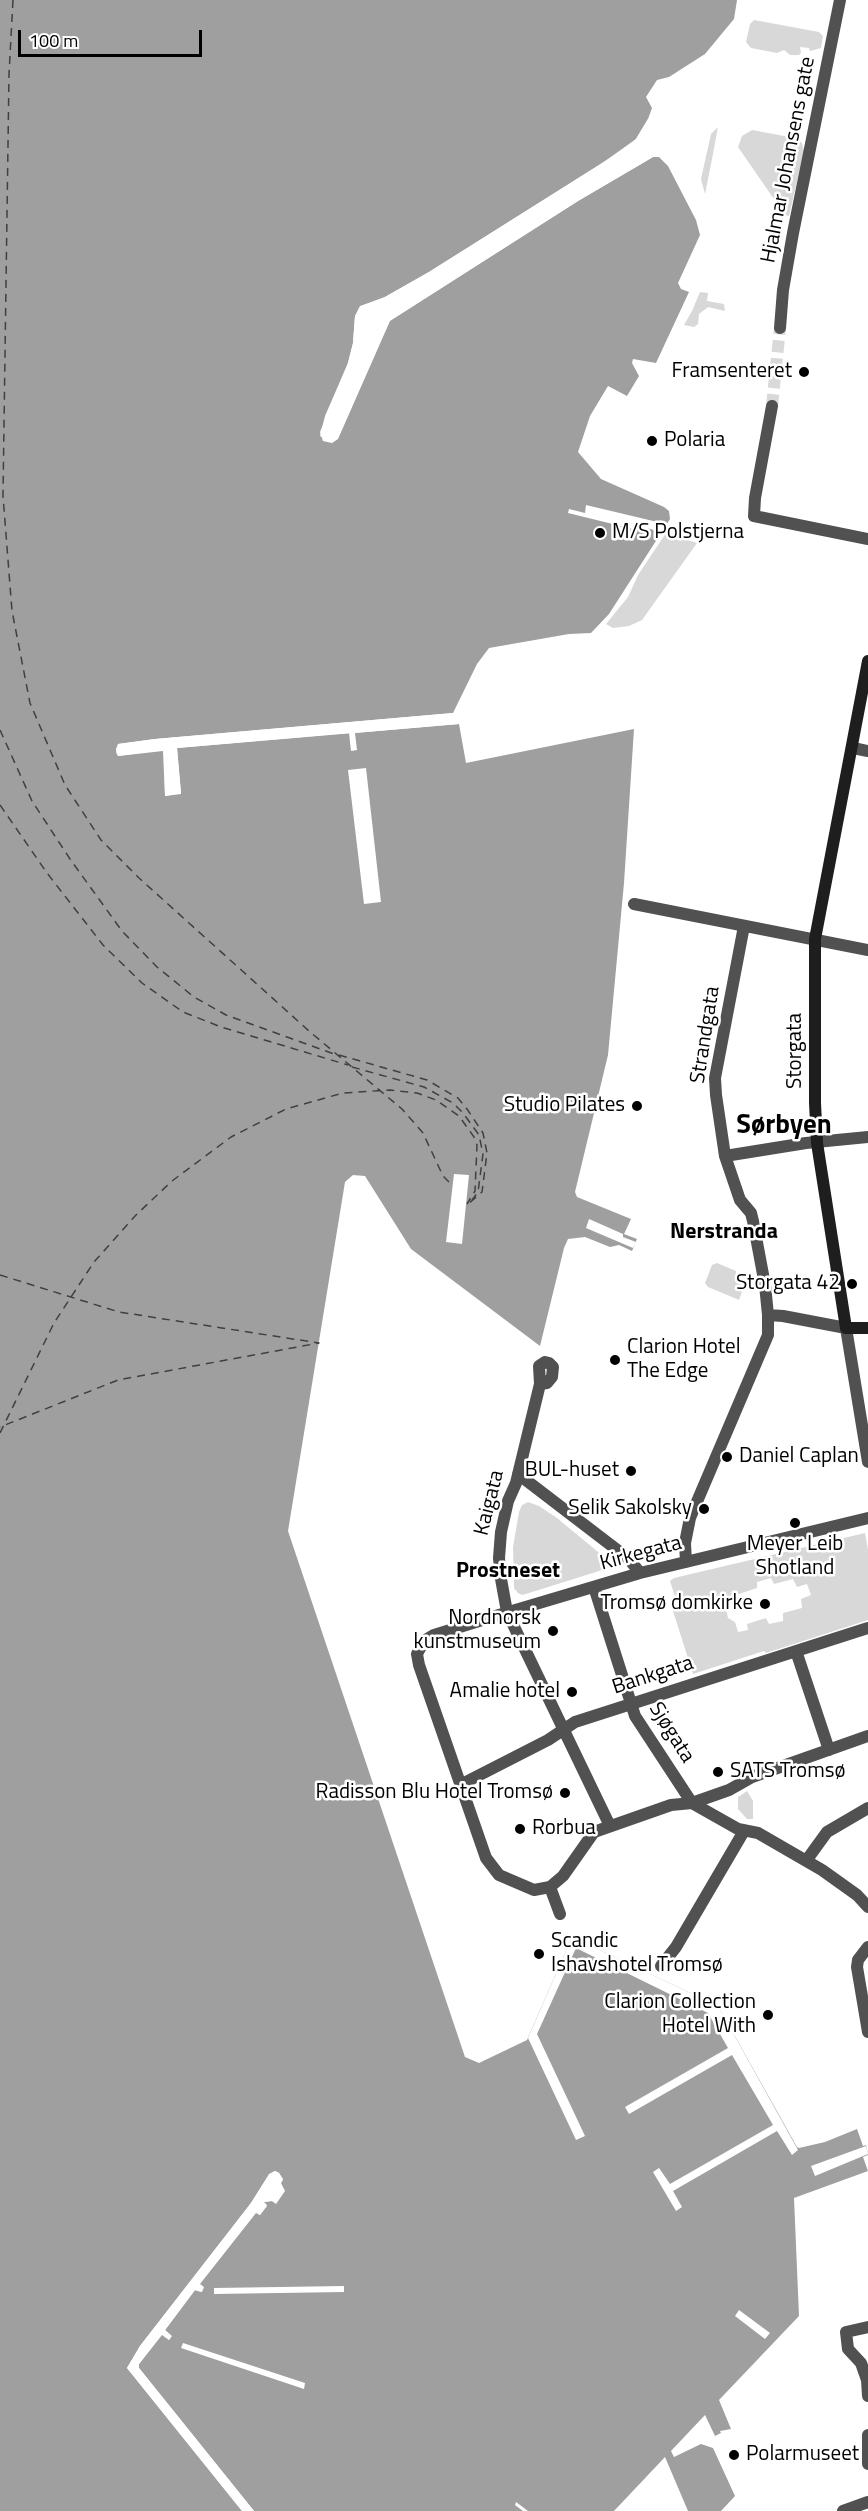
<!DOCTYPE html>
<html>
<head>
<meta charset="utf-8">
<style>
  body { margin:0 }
  #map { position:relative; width:868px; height:2511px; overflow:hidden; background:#fff; font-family:"Titillium Web",sans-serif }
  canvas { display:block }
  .scale { position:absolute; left:18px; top:30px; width:184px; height:27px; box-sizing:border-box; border:3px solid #000; border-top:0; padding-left:8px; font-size:18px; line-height:21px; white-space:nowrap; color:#000; -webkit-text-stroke:4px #fff; paint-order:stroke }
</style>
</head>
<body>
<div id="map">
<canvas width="868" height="2511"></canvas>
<div class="scale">100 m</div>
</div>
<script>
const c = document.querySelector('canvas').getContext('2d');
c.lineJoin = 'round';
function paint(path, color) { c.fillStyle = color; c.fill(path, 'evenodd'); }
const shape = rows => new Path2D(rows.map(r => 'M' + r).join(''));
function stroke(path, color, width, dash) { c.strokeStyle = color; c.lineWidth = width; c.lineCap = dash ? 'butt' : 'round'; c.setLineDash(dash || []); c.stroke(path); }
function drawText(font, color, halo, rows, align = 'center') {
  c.font = font + ' "Titillium Web",sans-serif'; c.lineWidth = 5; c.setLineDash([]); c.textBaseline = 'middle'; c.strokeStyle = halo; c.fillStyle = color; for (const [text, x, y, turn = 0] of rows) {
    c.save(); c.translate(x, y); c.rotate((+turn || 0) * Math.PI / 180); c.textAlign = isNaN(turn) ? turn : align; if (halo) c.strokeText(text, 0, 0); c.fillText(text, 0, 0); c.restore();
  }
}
const green = shape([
  [754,20,819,32,823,36,821,48,810,51,809,48,800,47,801,53,799,55,790,55,784,50,777,53,751,48,746,42,750,24],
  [718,127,712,159,705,194,701,179,711,134],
  [752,130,795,138,802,143,804,151,789,216,785,215,738,147,742,136],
  [700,292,708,293,707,301,724,304,725,311,708,307,699,314,698,324,694,327,684,325,692,311],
  [666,533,697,543,642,620,629,626,613,628,606,624,628,597,638,575],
  [717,1263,736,1271,736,1278,740,1281,742,1292,739,1300,708,1287,705,1283,712,1265],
  [528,1502,539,1506,557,1518,615,1566,529,1593,522,1595,518,1593,514,1588,513,1547,519,1512,522,1505],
  [865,1533,868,1550,868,1620,766,1653,764,1651,693,1674,673,1611,679,1609,670,1581,674,1578],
  [771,1578,774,1584,793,1579,797,1587,807,1584,811,1595,801,1599,802,1608,783,1613,783,1621,769,1624,766,1618,747,1624,748,1630,738,1632,735,1622,728,1618,726,1609,730,1601,736,1595,757,1588,757,1582],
  [747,1791,753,1801,753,1819,747,1819,738,1809,738,1797]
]);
const water = shape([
  [0,0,737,0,734,19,705,54,669,77,657,80,646,97,652,108,648,119,636,139,629,146,429,272,385,297,360,307,355,316,353,343,348,363,325,416,320,436,332,443,341,432,341,428,389,321,578,201,653,157,659,157,668,166,696,220,700,235,678,283,681,289,689,292,656,363,633,359,632,363,639,376,627,396,608,386,590,416,578,452,601,479,664,507,669,511,670,519,609,614,591,633,569,634,489,648,477,664,453,713,155,739,118,744,116,749,118,756,164,750,165,796,181,793,177,748,459,724,466,763,634,729,624,883,608,1055,575,1192,577,1197,631,1219,624,1234,637,1239,632,1251,619,1245,610,1247,585,1237,568,1239,564,1248,540,1346,411,1249,365,1176,353,1175,345,1182,288,1531,465,2057,479,2063,527,2040,572,1937,718,2006,797,2147,799,2148,825,2142,857,2129,863,2146,866,2145,868,2155,863,2157,868,2171,794,2198,799,2316,719,2400,731,2429,720,2431,721,2433,715,2436,705,2415,671,2451,674,2457,701,2444,713,2448,735,2496,721,2511,688,2511,665,2457,614,2511,528,2511,516,2502,515,2505,523,2511,254,2511,139,2368,139,2364,162,2334,169,2340,171,2336,165,2330,195,2290,201,2292,199,2284,256,2212,260,2215,267,2206,263,2202,272,2201,276,2203,284,2191,280,2183,283,2179,279,2173,275,2171,269,2174,251,2203,140,2346,127,2368,242,2511,0,2511]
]);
const pier = shape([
  [648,119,649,123,638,141,603,167,431,275,387,299,362,309,358,316,356,343,350,364,323,432,325,438,329,440,333,440,338,431,338,427,388,319,576,198,652,154,658,154,659,157,653,157,578,201,390,321,338,439,332,443,323,441,320,432,348,363,353,343,355,316,360,306,385,297,429,272,601,164,636,139],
  [586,505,670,525,665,533,639,526,637,530,568,513,569,509,585,513],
  [453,713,455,716,120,747,119,753,166,748,167,792,178,791,174,748,176,745,458,721,459,724,355,733,357,750,351,751,349,733,177,748,181,794,165,796,163,751,118,756,116,752,118,744,155,739],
  [366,768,381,902,364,904,348,770],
  [454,1174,469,1175,462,1244,446,1242],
  [589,1219,623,1234,623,1237,636,1242,633,1248,586,1228],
  [572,1937,718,2006,798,2150,792,2155,777,2131,673,2191,682,2207,676,2211,653,2172,659,2168,670,2184,773,2125,732,2055,629,2114,625,2107,728,2048,708,2013,576,1948,537,2034,585,2136,576,2140,528,2038],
  [866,2146,868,2154,815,2176,811,2166],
  [275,2171,279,2173,283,2180,281,2183,285,2191,276,2204,272,2201,264,2202,267,2205,260,2215,256,2213,200,2284,204,2287,202,2292,195,2290,165,2330,172,2336,169,2340,162,2335,139,2364,139,2368,254,2511,250,2511,239,2498,137,2370,136,2364,193,2288,200,2289,197,2282,254,2210,259,2211,263,2206,261,2200,275,2199,281,2192,277,2175,272,2177,254,2205,142,2348,130,2367,245,2511,242,2511,127,2368,140,2346,251,2203,270,2174],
  [344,2286,344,2292,214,2294,214,2288],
  [739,2310,770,2333,765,2339,735,2316],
  [183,2343,305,2383,304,2389,181,2348]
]);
const ferry = shape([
  [13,0,9,74,3,496,12,611,30,703,65,785,101,840,139,878,309,1031,402,1109,423,1133,443,1176,449,1182],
  [0,730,32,801,70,859,122,931,157,967,194,997,226,1015,334,1054],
  [0,805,47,873,103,945,142,983,183,1012,221,1027,348,1065],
  [339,1055,427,1080,458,1098,467,1109,483,1133,487,1153,482,1192,467,1205],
  [352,1067,424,1087,453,1103,463,1113,479,1135,483,1154,478,1192,472,1200],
  [0,1275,119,1312,319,1343,118,1380,0,1427],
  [0,1433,54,1323,94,1262,136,1215,172,1181,231,1137,286,1109,343,1093,390,1090,417,1093,436,1100,459,1116,474,1137,477,1145,475,1191,467,1204]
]);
const streetTunnel = shape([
  [772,406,780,328]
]);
const street = shape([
  [780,328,783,290,793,233,840,0],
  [772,406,755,498,754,516,868,539],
  [853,748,868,751],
  [634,904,868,950],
  [725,1156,806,1143,868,1137],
  [768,1315,783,1316,846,1328,868,1462],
  [540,1384,547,1383,552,1377,553,1367,549,1363,545,1362,539,1366,540,1384,516,1483,508,1501,501,1532,499,1558,501,1579,507,1612,610,1826],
  [518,1474,629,1559,640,1573],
  [868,1518,640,1573,492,1617,434,1635,424,1641,417,1654,419,1665,486,1858,499,1875,534,1890,550,1887,563,1876,594,1832,671,1805,692,1803,729,1790,752,1777,868,1736],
  [686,1562,685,1543,690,1518,768,1335,768,1315,765,1285,753,1221,751,1213,740,1200,725,1156,716,1095,715,1078,744,926],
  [594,1587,635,1716,692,1803,738,1829,758,1833,822,1870,857,1895,868,1907],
  [796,1651,829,1750],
  [460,1785,548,1740,575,1722,868,1628],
  [806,1861,827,1832,868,1808],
  [550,1887,560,1914],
  [868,1947,858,1960,857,1967,868,2032],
  [661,1966,676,1947,744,1831],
  [868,2327,846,2332,848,2349,861,2363,867,2380,868,2396],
  [868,2435,868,2464],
  [843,2511,868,2502]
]);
const secondary = shape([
  [868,661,815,939,815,1103,817,1143,846,1328,868,1328]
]);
const markers = [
  [804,372,6,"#000"],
  [652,441,6,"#000"],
  [600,533,6,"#000"],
  [637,1106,6,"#000"],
  [852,1284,6,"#000"],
  [615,1360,6,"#000"],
  [727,1457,6,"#000"],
  [631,1471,6,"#000"],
  [704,1509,6,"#000"],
  [795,1523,6,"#000"],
  [765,1604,6,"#000"],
  [553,1631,6,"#000"],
  [572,1692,6,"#000"],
  [718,1772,6,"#000"],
  [565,1793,6,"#000"],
  [520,1829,6,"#000"],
  [539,1954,6,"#000"],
  [768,2015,6,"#000"],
  [734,2455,6,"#000"]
];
const streetNames = [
  ["Hjalmar Johansens gate",789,160,-79],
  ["Strandgata",706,1035,-81],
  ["Storgata",796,1051,-90],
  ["Kaigata",490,1503,-76],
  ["Kirkegata",641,1554,-15],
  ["Bankgata",653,1676,-18],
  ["Sjøgata",671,1733,58]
];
const poiNames = [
  ["Framsenteret",792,372],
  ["Polaria",664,441,"left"],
  ["M/S Polstjerna",612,533,"left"],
  ["Studio Pilates",625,1106],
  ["Storgata 42",840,1284],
  ["Clarion Hotel",627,1348,"left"],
  ["The Edge",627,1372,"left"],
  ["Daniel Caplan",739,1457,"left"],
  ["BUL-huset",619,1471],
  ["Selik Sakolsky",692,1509],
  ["Meyer Leib",795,1545,"center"],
  ["Shotland",795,1569,"center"],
  ["Tromsø domkirke",753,1604],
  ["Nordnorsk",541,1619],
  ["kunstmuseum",541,1643],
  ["Amalie hotel",560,1692],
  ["SATS Tromsø",730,1772,"left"],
  ["Radisson Blu Hotel Tromsø",553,1793],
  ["Rorbua",532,1829,"left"],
  ["Scandic",551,1942,"left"],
  ["Ishavshotel Tromsø",551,1966,"left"],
  ["Clarion Collection",756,2003],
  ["Hotel With",756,2027],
  ["Polarmuseet",746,2455,"left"]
];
const neighbourhoodNames = [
  ["Nerstranda",724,1233],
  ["Prostneset",508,1572]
];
const districtNames = [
  ["Sørbyen",784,1126]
];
paint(green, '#d8d8d8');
paint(water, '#9f9f9f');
paint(pier, '#fff');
stroke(ferry, '#404040', 1.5, [8, 6]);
stroke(streetTunnel, '#d9d9d9', 12, [12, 6]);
stroke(street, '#515151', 12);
stroke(secondary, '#1e1e1e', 12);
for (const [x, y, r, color] of markers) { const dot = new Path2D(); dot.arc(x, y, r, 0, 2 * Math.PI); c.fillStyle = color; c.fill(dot); stroke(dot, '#fff', 2); }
drawText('21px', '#000', '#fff', streetNames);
drawText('21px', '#000', '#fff', poiNames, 'right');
drawText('bold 22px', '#000', '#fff', neighbourhoodNames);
drawText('bold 27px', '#000', '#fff', districtNames);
</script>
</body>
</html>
